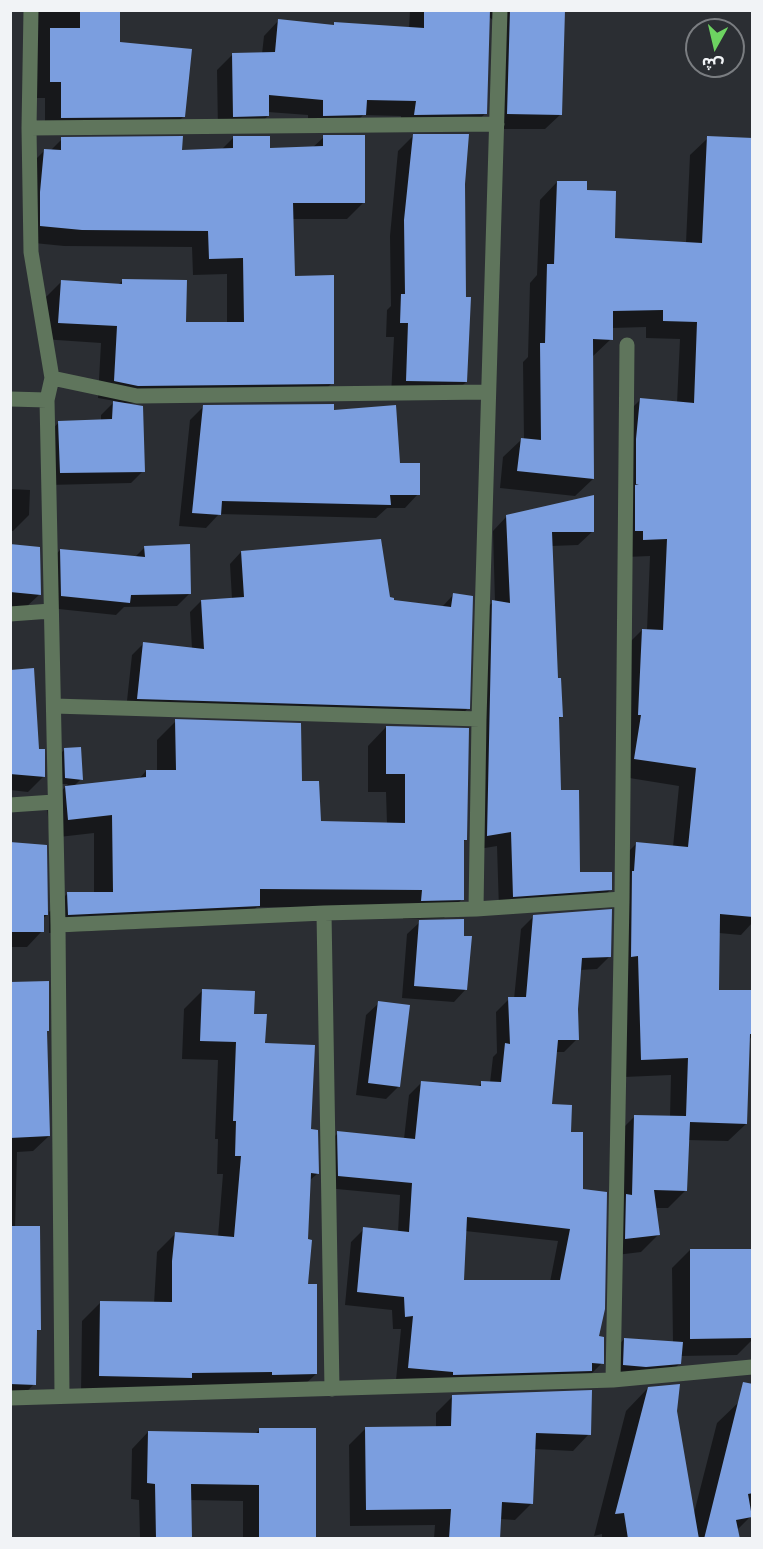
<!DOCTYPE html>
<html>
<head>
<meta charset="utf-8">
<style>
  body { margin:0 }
  #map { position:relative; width:763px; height:1549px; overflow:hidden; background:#2b2e33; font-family:"Times New Roman","Noto Sans Arabic",serif }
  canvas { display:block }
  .frame { position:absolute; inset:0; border:12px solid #f1f3f6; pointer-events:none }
  .north { position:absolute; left:685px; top:18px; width:60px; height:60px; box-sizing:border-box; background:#2b2e33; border:2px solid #7a7d81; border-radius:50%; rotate:188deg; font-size:16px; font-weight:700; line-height:24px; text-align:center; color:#f1f3f6 }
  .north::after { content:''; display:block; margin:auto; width:21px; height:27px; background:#6dd361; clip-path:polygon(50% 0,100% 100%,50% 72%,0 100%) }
</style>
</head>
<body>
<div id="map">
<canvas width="763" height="1549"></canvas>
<div class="frame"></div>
<div class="north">ش</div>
</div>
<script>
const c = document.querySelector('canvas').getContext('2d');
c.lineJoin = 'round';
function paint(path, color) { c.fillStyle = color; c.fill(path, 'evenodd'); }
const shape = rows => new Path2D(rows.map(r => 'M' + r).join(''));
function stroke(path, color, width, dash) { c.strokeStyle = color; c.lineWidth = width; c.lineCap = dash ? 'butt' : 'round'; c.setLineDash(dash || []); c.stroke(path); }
const shadow = shape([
  [35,10,119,10,119,43,184,116,167,133,45,134,45,98,34,98],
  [410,10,563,10,561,114,545,129,492,129,493,20,489,17,486,113,470,128,400,130,401,116,363,115,349,130,308,131,308,115,268,112,268,116,252,131,218,131,217,70,232,55,262,54,264,36,279,20,332,26,335,24,409,29],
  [413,136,463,184,466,382,451,397,391,396,394,337,386,337,387,310,391,306,390,236,398,151],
  [324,137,364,202,347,219,292,219,293,277,332,383,315,400,125,403,143,471,131,483,48,485,47,435,59,422,101,421,101,415,115,401,98,398,101,343,42,339,45,298,62,281,118,285,122,281,184,323,227,323,227,274,193,275,192,247,64,246,24,242,28,167,45,150,50,151,62,139,180,151,221,150,233,138,268,149,312,148],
  [708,138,752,800,752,923,741,935,719,933,718,992,752,992,752,1036,749,1040,746,1124,728,1141,687,1140,686,1190,668,1208,655,1208,659,1234,641,1252,608,1256,617,1134,635,1116,670,1117,671,1075,624,1077,619,861,637,843,673,847,679,786,617,776,624,648,642,630,647,630,650,556,626,557,623,417,640,400,677,403,680,339,646,338,646,327,612,328,611,339,592,357,593,479,575,496,500,488,503,457,521,440,524,440,523,362,528,357,530,283,537,275,540,200,557,182,586,192,614,239,686,243,690,155],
  [204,406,332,412,399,465,418,494,405,508,387,508,376,518,219,514,206,528,179,526,190,420],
  [10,489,30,490,29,515,13,531,10,531],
  [507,516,593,531,578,545,551,546,556,680,562,716,558,720,560,792,579,873,611,889,596,904,499,910,497,846,473,850,478,616,493,602,495,602,493,531],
  [145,547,190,593,177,606,124,607,116,615,49,608,48,563,60,550,135,557],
  [241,552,393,602,442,607,454,594,468,708,457,720,126,710,132,655,143,644,192,649,190,612,201,601,232,599,230,564],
  [10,555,40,594,24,609,10,618],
  [10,671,37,751,44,776,28,792,10,790],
  [176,721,301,783,319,823,387,824,386,792,368,792,368,746,386,727,466,839,463,842,462,899,444,918,403,919,404,908,257,907,239,924,49,933,49,912,68,893,94,893,94,833,50,838,47,806,68,784,59,784,59,755,65,749,81,779,74,786,138,780,146,771,157,771,157,740],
  [10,844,47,915,42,919,42,931,27,947,10,947],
  [534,916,610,956,597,969,580,970,576,1009,577,1039,564,1052,555,1052,550,1106,569,1134,581,1191,602,1363,589,1376,396,1380,401,1329,393,1329,392,1310,345,1305,351,1242,364,1229,398,1232,400,1195,326,1188,325,1146,338,1133,404,1139,409,1095,421,1083,477,1087,482,1083,490,1083,493,1057,497,1053,496,1012,509,999,514,999,521,929],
  [465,1231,558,1241,550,1282,463,1281],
  [420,922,466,989,454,1002,402,998,407,934],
  [10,983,45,1032,49,1136,33,1151,17,1152,15,1228,39,1329,35,1333,34,1384,19,1400,10,1399],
  [203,990,253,1015,264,1044,310,1130,317,1174,309,1181,306,1285,316,1374,297,1392,81,1394,82,1321,101,1302,154,1304,157,1252,176,1233,218,1237,223,1174,217,1174,218,1139,215,1139,218,1060,182,1059,184,1009],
  [379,1003,398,1087,386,1099,356,1095,366,1015],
  [690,1250,752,1250,752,1340,737,1355,680,1356,680,1363,667,1376,611,1377,612,1352,624,1339,673,1343,672,1268],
  [648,1388,675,1411,693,1517,717,1423,739,1402,752,1413,752,1511,749,1511,750,1517,737,1530,738,1538,602,1538,602,1534,594,1536,626,1411],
  [453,1396,589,1434,573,1451,534,1449,532,1503,515,1520,500,1519,498,1538,434,1538,435,1525,350,1526,349,1445,365,1429,436,1428,436,1413],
  [260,1429,314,1538,243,1538,243,1501,189,1500,190,1538,140,1538,139,1500,131,1499,132,1449,148,1432,255,1434]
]);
const building = shape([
  [80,10,120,10,120,42,192,49,185,117,61,118,61,82,50,82,50,28,80,28],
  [424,10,490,10,487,114,414,115,416,101,367,100,366,115,323,116,323,100,269,95,269,116,233,117,232,53,275,52,278,19,334,25,334,22,424,28],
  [510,10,565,10,562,115,507,114],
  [413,134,469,134,465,184,466,297,471,297,467,382,406,381,408,323,400,323,401,294,405,294,404,220],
  [323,135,365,135,365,203,293,203,295,276,334,275,334,384,138,386,114,381,117,326,58,323,61,280,122,284,122,279,187,280,186,322,244,322,243,258,209,259,208,231,82,230,40,226,40,192,44,149,61,150,61,137,183,136,182,150,233,148,233,136,270,136,270,148,323,146],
  [707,136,753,138,753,917,720,914,719,990,753,990,753,1034,750,1034,747,1124,690,1122,687,1191,654,1190,660,1235,625,1239,626,1194,632,1195,634,1115,686,1116,688,1058,641,1060,638,956,631,957,632,871,634,871,636,842,688,847,696,768,634,759,641,715,638,715,642,629,663,630,667,539,643,540,643,531,635,531,635,485,639,484,636,484,636,439,640,398,694,403,697,322,663,321,663,310,613,311,613,340,593,339,594,479,517,471,521,438,541,440,540,343,545,343,547,264,554,264,557,181,587,181,587,190,616,191,615,238,702,243],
  [113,401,143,406,145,472,60,473,58,421,112,419],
  [334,404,334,410,396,405,400,463,420,463,420,495,390,495,391,505,222,501,221,515,192,513,203,405],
  [594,495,594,532,552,532,558,678,561,678,563,717,559,717,561,790,579,790,580,872,612,872,612,890,513,897,511,832,487,836,492,600,510,603,506,515],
  [381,539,390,597,394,598,394,600,451,607,453,593,473,596,470,709,137,699,143,642,204,649,201,600,244,597,241,551],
  [10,544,40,547,41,595,10,592],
  [190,544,191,594,131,595,130,603,61,596,60,549,145,557,144,546],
  [34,668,39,749,45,749,45,777,10,774,10,670],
  [175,719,301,723,302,781,319,781,321,821,405,823,405,774,386,774,386,726,469,728,467,840,464,840,464,900,421,901,422,890,260,889,260,906,68,915,67,892,113,892,112,815,68,820,65,786,146,777,146,770,176,770],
  [81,747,83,780,65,778,64,748],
  [10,842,47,845,48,915,44,915,44,932,10,932],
  [612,909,611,957,582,958,578,1009,579,1040,558,1040,552,1104,572,1105,571,1132,583,1132,583,1189,607,1192,605,1309,599,1336,604,1337,604,1364,592,1363,592,1371,453,1375,453,1372,408,1368,413,1316,405,1317,404,1297,357,1292,363,1227,409,1232,412,1183,338,1176,337,1131,415,1139,421,1081,481,1086,481,1081,501,1082,505,1043,510,1044,508,997,526,997,533,915],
  [467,1217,570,1229,560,1280,464,1280],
  [464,919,464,936,472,936,467,990,414,986,419,920],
  [49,981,49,1031,47,1031,50,1136,10,1138,10,982],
  [202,989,255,991,254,1014,267,1014,265,1043,315,1045,311,1129,318,1130,319,1174,311,1173,308,1239,312,1240,308,1284,317,1284,317,1374,272,1375,272,1372,192,1373,192,1378,99,1376,100,1301,172,1302,172,1261,175,1232,234,1237,241,1156,235,1156,236,1121,233,1121,236,1042,200,1041],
  [378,1001,410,1005,400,1087,368,1083],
  [10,1226,40,1226,41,1330,37,1330,36,1385,10,1384],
  [690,1249,753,1249,753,1338,690,1339],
  [624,1338,683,1342,681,1364,646,1367,623,1365],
  [743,1382,753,1384,753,1493,748,1494,752,1517,736,1520,740,1539,704,1539],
  [680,1384,677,1411,699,1539,628,1539,624,1513,615,1514,648,1387],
  [592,1390,591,1435,536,1433,533,1504,502,1502,500,1539,449,1539,451,1509,366,1510,365,1427,451,1426,452,1395],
  [259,1428,316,1428,316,1539,259,1539,259,1485,191,1484,192,1539,156,1539,155,1484,147,1483,148,1431,259,1433]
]);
const minor = shape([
  [31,10,29,128,31,252,52,378,47,400,58,925,62,1396],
  [29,128,497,124],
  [52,378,137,396,488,392],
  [10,399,47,400],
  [10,614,51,611],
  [54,706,479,719],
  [10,805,54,802],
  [476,909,479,719,500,10],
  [324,913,332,1389],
  [58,925,324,913,476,909,622,899],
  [613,1380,622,899,627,345],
  [10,1398,613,1380,752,1367]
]);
paint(shadow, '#0007');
paint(building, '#7b9edf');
stroke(minor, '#5f755c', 15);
</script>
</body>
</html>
